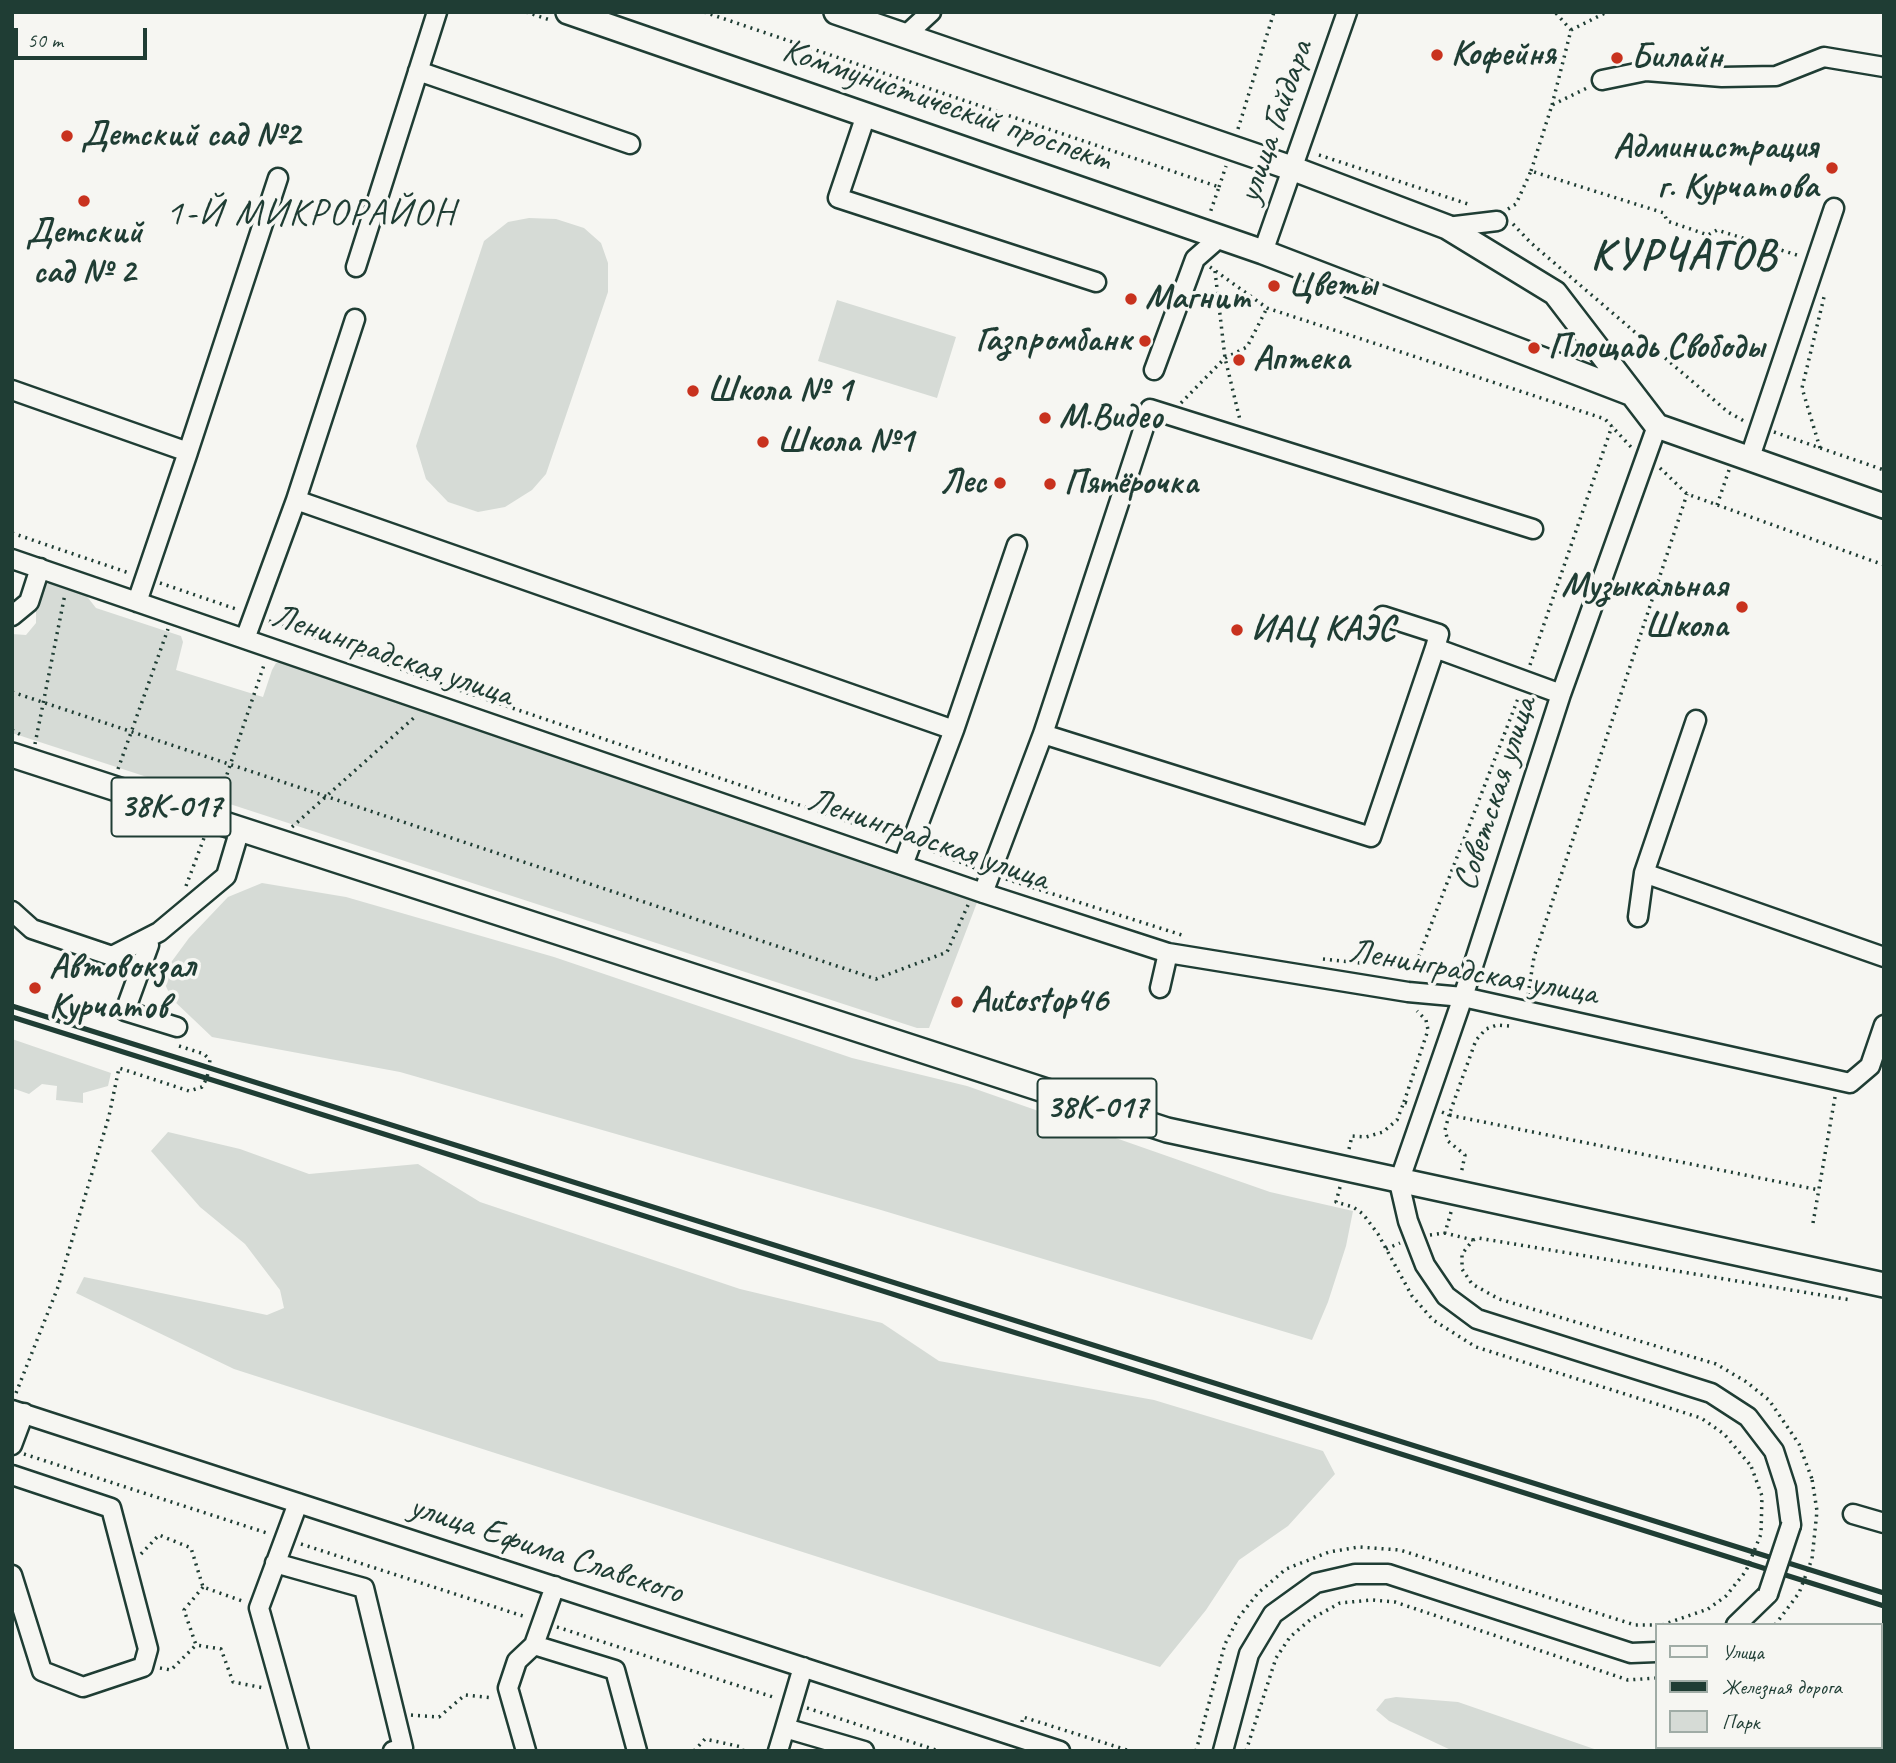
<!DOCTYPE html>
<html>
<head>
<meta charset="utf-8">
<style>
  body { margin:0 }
  #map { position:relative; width:1896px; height:1763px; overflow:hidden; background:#f6f6f2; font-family:Caveat,sans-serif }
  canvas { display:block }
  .frame { position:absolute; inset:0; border:14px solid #1f3d34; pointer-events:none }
  .legend { position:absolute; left:1655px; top:1623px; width:228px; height:126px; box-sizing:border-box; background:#f6f6f2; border:2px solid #a0aca6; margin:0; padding:9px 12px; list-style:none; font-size:21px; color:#1f3d34 }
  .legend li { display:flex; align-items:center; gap:14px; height:35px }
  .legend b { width:35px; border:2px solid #a0aca6 }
  .scale { position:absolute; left:14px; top:28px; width:133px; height:32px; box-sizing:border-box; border:4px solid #1f3d34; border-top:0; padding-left:9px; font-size:21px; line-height:24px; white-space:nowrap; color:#1f3d34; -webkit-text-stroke:5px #f6f6f2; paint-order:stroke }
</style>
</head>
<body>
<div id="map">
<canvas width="1896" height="1763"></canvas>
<div class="frame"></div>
<ul class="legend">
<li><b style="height:9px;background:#f6f6f2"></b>Улица</li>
<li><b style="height:9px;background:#1f3d34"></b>Железная дорога</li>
<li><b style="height:19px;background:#d6dbd6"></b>Парк</li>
</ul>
<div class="scale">50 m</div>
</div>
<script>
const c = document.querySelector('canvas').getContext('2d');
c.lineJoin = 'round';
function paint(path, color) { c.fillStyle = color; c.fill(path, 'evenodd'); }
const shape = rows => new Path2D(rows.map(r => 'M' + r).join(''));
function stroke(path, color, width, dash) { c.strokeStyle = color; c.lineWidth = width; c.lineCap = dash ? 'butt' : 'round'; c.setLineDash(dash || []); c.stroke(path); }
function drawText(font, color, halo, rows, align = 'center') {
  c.font = font + ' Caveat,sans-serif'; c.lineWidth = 7; c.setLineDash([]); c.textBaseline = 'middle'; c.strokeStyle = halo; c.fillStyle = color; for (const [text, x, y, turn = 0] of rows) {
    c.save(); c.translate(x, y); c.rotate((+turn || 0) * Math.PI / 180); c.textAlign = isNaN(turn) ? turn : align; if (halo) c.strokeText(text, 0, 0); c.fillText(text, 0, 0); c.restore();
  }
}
const green = shape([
  [529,218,556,219,584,228,601,243,608,263,608,292,546,474,532,490,505,507,478,512,448,502,426,479,416,446,484,241,508,222],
  [837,300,956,337,937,398,818,361],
  [43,584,53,584,85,594,96,608,181,636,183,642,176,670,263,697,272,670,276,663,283,661,978,900,929,1028,917,1028,12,733,12,634,26,635,36,623,36,590],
  [262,883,346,897,554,957,852,1058,967,1086,1270,1192,1353,1211,1346,1246,1328,1302,1312,1340,881,1210,400,1072,212,1037,172,999,161,976,189,938,228,897],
  [12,1039,111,1073,108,1086,83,1093,83,1103,56,1100,57,1086,42,1084,29,1094,12,1088],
  [168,1132,240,1149,309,1174,418,1164,480,1202,740,1289,882,1323,939,1361,1154,1400,1323,1451,1335,1474,1288,1526,1239,1560,1206,1610,1160,1667,234,1369,76,1293,84,1277,267,1315,284,1308,280,1290,245,1244,200,1207,151,1151],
  [1396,1697,1458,1702,1600,1751,1453,1751,1389,1721,1376,1710,1385,1699]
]);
const path = shape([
  [526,12,550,20],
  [704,12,1219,187,1210,213],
  [1571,30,1607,12],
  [1552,105,1571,30,1555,12],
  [1238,129,1274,12],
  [1319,155,1471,205],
  [1531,171,1552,105,1589,87],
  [1219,187,1226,166],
  [1508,209,1516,204,1531,171,1664,213,1667,221,1708,235,1717,230,1800,256],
  [1513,224,1531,243,1728,412,1744,421],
  [1210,267,1267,308,1605,419,1631,447],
  [1215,271,1225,358,1240,420],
  [1181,403,1225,358,1247,347,1267,308],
  [1774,432,1884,470],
  [1820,448,1802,388,1825,293],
  [1660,468,1687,494,1884,565],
  [1717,505,1729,470],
  [12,533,129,573],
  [160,583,239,610],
  [269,621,450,687,897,838],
  [1530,665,1612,426],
  [12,692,876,979,947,952,968,905],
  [12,730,23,736],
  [35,744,65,594],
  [118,769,168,629],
  [218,801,265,662],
  [292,827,417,715],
  [927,849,975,868],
  [1006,879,1185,936],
  [186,886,204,838],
  [1323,959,1414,969,1519,696],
  [1528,995,1534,957,1687,494],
  [1509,1026,1497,1025,1486,1029,1476,1040,1449,1115,1819,1190],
  [1404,1102,1428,1030,1426,1020,1417,1011],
  [1442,1112,1449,1115,1445,1130,1448,1141,1465,1155,1461,1174],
  [1349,1149,1352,1136,1366,1137,1383,1132,1397,1120,1404,1102,1407,1103],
  [1340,1187,1336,1202,1353,1207,1363,1214,1378,1234,1412,1296,1433,1320,1476,1347,1701,1418,1724,1434,1751,1466],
  [1451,1212,1445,1233,1473,1240,1462,1254,1462,1269,1472,1284,1499,1299,1716,1364,1745,1381,1769,1400,1799,1444,1812,1479],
  [1813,1223,1835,1097],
  [1430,1235,1445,1233],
  [1473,1240,1478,1238,1851,1300],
  [1386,1249,1400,1243],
  [16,1393,58,1287,109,1116,119,1068,189,1091,202,1087,207,1078,210,1060,204,1054,176,1045],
  [24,1454,270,1534],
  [301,1544,526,1617],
  [141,1554,159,1535,191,1548,203,1587,245,1602],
  [203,1587,184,1610,196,1645,221,1649,233,1682,264,1688],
  [1662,1625,1708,1609],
  [557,1627,776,1698],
  [160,1668,171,1670,196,1645],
  [807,1708,939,1751],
  [411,1715,439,1717,465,1695,493,1698],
  [1022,1722,1023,1717,1130,1751],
  [694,1751,705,1739,742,1747,743,1751],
  [1196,1751,1225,1644,1239,1617,1258,1593,1286,1569,1329,1552,1359,1547,1400,1550,1635,1625,1656,1625],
  [1246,1751,1276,1658,1290,1637,1311,1619,1340,1603,1372,1600,1395,1602,1628,1680,1656,1678]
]);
const minor = shape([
  [905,36,931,12],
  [418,71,630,144],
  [1602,80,1646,71,1722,77,1776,76,1824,57,1884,67],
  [866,115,838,198,1096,282],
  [1447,227,1497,221],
  [1263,252,1347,12],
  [356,267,437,12],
  [1154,370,1195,259,1220,237],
  [12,390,188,452,278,178],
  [1657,426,1561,694,1463,997,1399,1182,1408,1221,1425,1265,1446,1296,1477,1319,1711,1393,1748,1417,1774,1451,1786,1488,1791,1525],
  [1749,460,1834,208],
  [296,500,355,319],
  [12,559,983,893,1168,953,1408,992,1463,997,1850,1083,1870,1066,1884,1025],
  [137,602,188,452],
  [12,616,29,602,40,568],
  [1383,616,1439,634,1435,648,1561,694],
  [245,639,296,500,954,730],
  [1043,734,1371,837,1435,648],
  [903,865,954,730,1017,545],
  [1644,873,1696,720],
  [983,893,1043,734,1150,409,1533,529],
  [12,911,32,929,112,956,159,932,226,876,240,829],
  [1638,917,1644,873,1884,957],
  [147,939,149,945,125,1011,177,1027],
  [1160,988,1168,953],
  [12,1410,1060,1751],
  [12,1445,24,1413],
  [12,1475,111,1508,148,1649,143,1667,83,1687,42,1671,12,1575],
  [298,1503,259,1608,299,1751],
  [1853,1514,1884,1523],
  [275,1563,364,1588,403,1748,393,1751],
  [1736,1625,1768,1594],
  [534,1645,615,1670,637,1751],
  [803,1667,785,1728,864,1751],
  [1880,1721,1884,1722],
  [526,1751,508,1688,517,1661,534,1645,555,1586],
  [778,1751,785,1728],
  [1223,1751,1249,1654,1273,1614,1316,1583,1355,1574,1388,1574,1631,1653,1656,1652],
  [1832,1751,1834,1747]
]);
const major = shape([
  [568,12,1263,252,1630,393],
  [836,12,1294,169,1447,227,1555,293,1657,426,1884,506],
  [12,755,1167,1130,1884,1285]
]);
const rail = shape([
  [12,1006,1884,1593],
  [12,1017,1884,1606]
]);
const pathBridge = shape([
  [1708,1609,1726,1596,1746,1571,1761,1534,1762,1496,1751,1466],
  [1775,1625,1799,1593,1812,1559,1817,1511,1812,1479]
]);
const minorBridge = shape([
  [1768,1594,1791,1525]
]);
const markers = [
  [1437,55,7,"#c8321e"],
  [1617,58,7,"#c8321e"],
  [67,136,7,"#c8321e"],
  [1832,168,7,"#c8321e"],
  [84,201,7,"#c8321e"],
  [1274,286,7,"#c8321e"],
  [1131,299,7,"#c8321e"],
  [1145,341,7,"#c8321e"],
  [1534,348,7,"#c8321e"],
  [1239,360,7,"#c8321e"],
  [693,391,7,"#c8321e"],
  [1045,418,7,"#c8321e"],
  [763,442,7,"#c8321e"],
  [1000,483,7,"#c8321e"],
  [1050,484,7,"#c8321e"],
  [1742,607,7,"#c8321e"],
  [1237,630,7,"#c8321e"],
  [35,988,7,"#c8321e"],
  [957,1002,7,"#c8321e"]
];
const shields = [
  [171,807,119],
  [1097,1108,119]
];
const shieldNames = [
  ["38К-017",171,807],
  ["38К-017",1097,1108]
];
const poiNames = [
  ["Кофейня",1451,55],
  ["Билайн",1631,58],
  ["Детский сад №2",81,136],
  ["Администрация",1818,148,"right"],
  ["г. Курчатова",1818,188,"right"],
  ["Детский",84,233,"center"],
  ["сад № 2",84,273,"center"],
  ["Цветы",1288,286],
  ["Магнит",1145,299],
  ["Газпромбанк",1131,341,"right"],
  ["Площадь Свободы",1548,348],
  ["Аптека",1253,360],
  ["Школа № 1",707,391],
  ["М.Видео",1059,418],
  ["Школа №1",777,442],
  ["Лес",986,483,"right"],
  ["Пятёрочка",1064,484],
  ["Музыкальная",1728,587,"right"],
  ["Школа",1728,627,"right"],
  ["ИАЦ КАЭС",1251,630],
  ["Автовокзал",49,968],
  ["Курчатов",49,1008],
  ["Autostop46",971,1002]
];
const streetNames = [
  ["Коммунистический проспект",947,106,19],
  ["улица Гайдара",1276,122,-71],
  ["Ленинградская улица",392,656,19],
  ["Советская улица",1496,794,-72],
  ["Ленинградская улица",928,840,19],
  ["Ленинградская улица",1473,973,10],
  ["улица Ефима Славского",546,1550,18]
];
const neighbourhoodNames = [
  ["1-Й МИКРОРАЙОН",311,214]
];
const districtNames = [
  ["КУРЧАТОВ",1684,257]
];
paint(green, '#d6dbd6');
stroke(minor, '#1f3d34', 23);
stroke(major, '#1f3d34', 28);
stroke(path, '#1f3d34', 3.5, [2, 5]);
stroke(minor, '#f6f6f2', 18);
stroke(major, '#f6f6f2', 23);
stroke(rail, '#1f3d34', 5);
stroke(minorBridge, '#1f3d34', 23, []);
stroke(pathBridge, '#1f3d34', 3.5, [2, 5]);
stroke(minorBridge, '#f6f6f2', 18);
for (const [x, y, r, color] of markers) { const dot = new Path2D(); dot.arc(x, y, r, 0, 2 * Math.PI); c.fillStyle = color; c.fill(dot); stroke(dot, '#f6f6f2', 2.5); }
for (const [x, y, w] of shields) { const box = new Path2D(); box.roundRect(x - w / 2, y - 29.5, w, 59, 5); c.fillStyle = '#f6f6f2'; c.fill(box); stroke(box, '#1f3d34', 2); }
drawText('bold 33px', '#1f3d34', null, shieldNames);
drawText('bold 35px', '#1f3d34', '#f6f6f2', poiNames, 'left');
drawText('35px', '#1f3d34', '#f6f6f2', streetNames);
c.letterSpacing = '2px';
drawText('37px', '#1f3d34', '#f6f6f2', neighbourhoodNames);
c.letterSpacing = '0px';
c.letterSpacing = '2px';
drawText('bold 42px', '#1f3d34', '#f6f6f2', districtNames);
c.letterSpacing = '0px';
</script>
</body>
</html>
